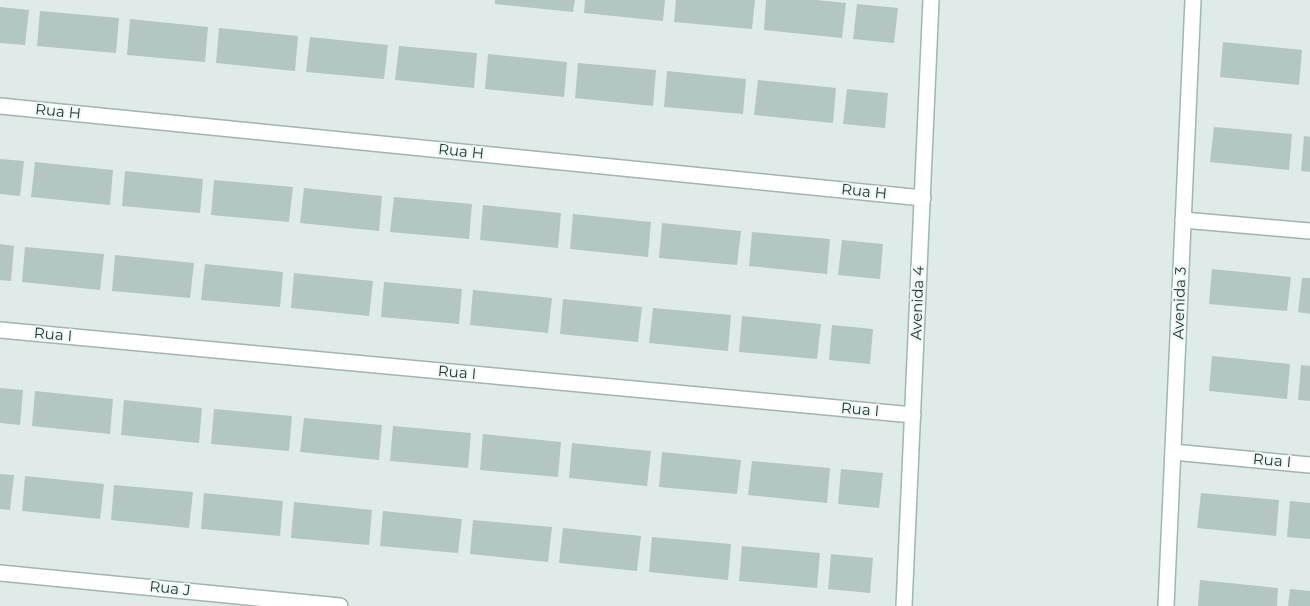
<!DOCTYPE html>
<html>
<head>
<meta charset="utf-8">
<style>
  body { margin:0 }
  canvas { display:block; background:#dfebe8 }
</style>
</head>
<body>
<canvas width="1310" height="606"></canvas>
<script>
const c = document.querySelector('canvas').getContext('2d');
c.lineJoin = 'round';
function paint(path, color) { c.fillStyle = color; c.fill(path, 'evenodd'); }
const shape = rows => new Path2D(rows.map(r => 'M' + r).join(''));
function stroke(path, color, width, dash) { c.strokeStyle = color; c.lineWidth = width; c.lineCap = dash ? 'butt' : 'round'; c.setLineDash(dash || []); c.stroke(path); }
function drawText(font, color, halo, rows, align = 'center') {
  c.font = font + ' Montserrat,sans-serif'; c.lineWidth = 4; c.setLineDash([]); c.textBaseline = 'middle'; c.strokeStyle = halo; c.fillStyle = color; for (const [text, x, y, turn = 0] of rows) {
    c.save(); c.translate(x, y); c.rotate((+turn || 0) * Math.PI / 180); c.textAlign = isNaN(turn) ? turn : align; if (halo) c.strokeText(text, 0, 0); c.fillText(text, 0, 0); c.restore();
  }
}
const building = shape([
  [495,0,575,0,573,12,495,4],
  [585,0,665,0,663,21,584,13],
  [676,0,755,0,752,29,674,22],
  [766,0,817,0,846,3,842,38,764,30],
  [857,4,898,8,894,43,853,39],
  [0,7,29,10,25,45,0,43],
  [40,11,119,18,116,53,37,46],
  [130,19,208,27,205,62,127,55],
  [219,28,298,36,295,71,216,63],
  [310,37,388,45,384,79,306,72],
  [1223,42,1302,50,1299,85,1220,77],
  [399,46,477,53,474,88,395,80],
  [488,54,567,62,564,97,485,89],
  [578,63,656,70,653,106,575,98],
  [667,71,746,79,743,114,664,107],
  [758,80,836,88,833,123,754,115],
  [847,89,888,93,885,128,843,124],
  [1214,127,1292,134,1289,170,1210,162],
  [1304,136,1310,137,1310,172,1301,171],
  [0,159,24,161,20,196,0,194],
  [35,162,113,170,110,205,31,197],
  [125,171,203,179,200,213,122,206],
  [214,180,293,187,289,222,211,215],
  [304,188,382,196,379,231,300,223],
  [394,197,472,204,469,239,390,232],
  [483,205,561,213,558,248,480,240],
  [573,214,651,222,648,257,570,249],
  [662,223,741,231,737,265,659,258],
  [752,232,830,239,827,274,749,266],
  [842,240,883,244,880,279,838,275],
  [0,244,14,246,11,281,0,280],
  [25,247,104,254,100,290,22,282],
  [115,255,194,263,190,298,112,291],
  [205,264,283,272,280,307,201,300],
  [1212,269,1291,277,1287,311,1209,304],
  [294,273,373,281,369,316,291,308],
  [1302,278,1310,278,1310,314,1298,312],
  [384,282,462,289,459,324,381,317],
  [473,290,552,298,548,333,470,325],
  [563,299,642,307,638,342,560,334],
  [653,308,731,315,728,351,649,343],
  [742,316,821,324,817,359,739,352],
  [832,325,873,329,870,364,829,360],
  [1212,356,1290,364,1287,399,1209,391],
  [1301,365,1310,366,1310,401,1298,400],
  [0,388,23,390,20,425,0,423],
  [35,391,113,399,110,434,32,426],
  [124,400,202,408,199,443,121,435],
  [214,409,292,416,289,451,211,444],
  [304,418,382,425,379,460,300,452],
  [393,426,471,433,468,468,390,461],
  [483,434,561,442,558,477,480,470],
  [572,443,651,451,647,486,569,478],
  [662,452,741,460,737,494,659,487],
  [752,461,830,468,827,503,748,495],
  [841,469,883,473,879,508,838,504],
  [0,474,14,475,10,510,0,509],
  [25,476,104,484,100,519,22,511],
  [114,485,193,492,189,528,111,520],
  [204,493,283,501,280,536,201,529],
  [1201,493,1279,500,1276,536,1197,528],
  [1290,501,1310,503,1310,539,1287,537],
  [294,502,372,510,369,545,291,538],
  [383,511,462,519,458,553,380,546],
  [473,520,552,527,548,562,470,554],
  [563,528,641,536,637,571,559,563],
  [652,537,731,544,728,580,649,572],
  [742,546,820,553,817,588,739,581],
  [831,554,873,558,870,593,828,589],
  [1200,580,1278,588,1277,606,1198,606],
  [1290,589,1310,591,1310,606,1288,606]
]);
const street = shape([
  [0,106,923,198],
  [1183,220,1310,231],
  [0,330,913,415],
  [1173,452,1310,465],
  [0,573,340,606]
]);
const secondary = shape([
  [904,606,931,0],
  [1166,606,1193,0]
]);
const streetNames = [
  ["Rua H",58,112,6],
  ["Rua H",461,152,6],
  ["Rua H",864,192,6],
  ["Avenida 4",918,303,-88],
  ["Avenida 3",1180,303,-88],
  ["Rua I",53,335,5],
  ["Rua I",457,373,5],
  ["Rua I",860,410,5],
  ["Rua I",1272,461,5],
  ["Rua J",170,589,6]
];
paint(building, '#b4c6c1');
stroke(street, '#a2b3b0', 18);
stroke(secondary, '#9eb7b2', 18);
stroke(street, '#fff', 15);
stroke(secondary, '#fff', 15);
drawText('15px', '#203b38', '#eff7f5', streetNames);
</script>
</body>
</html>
